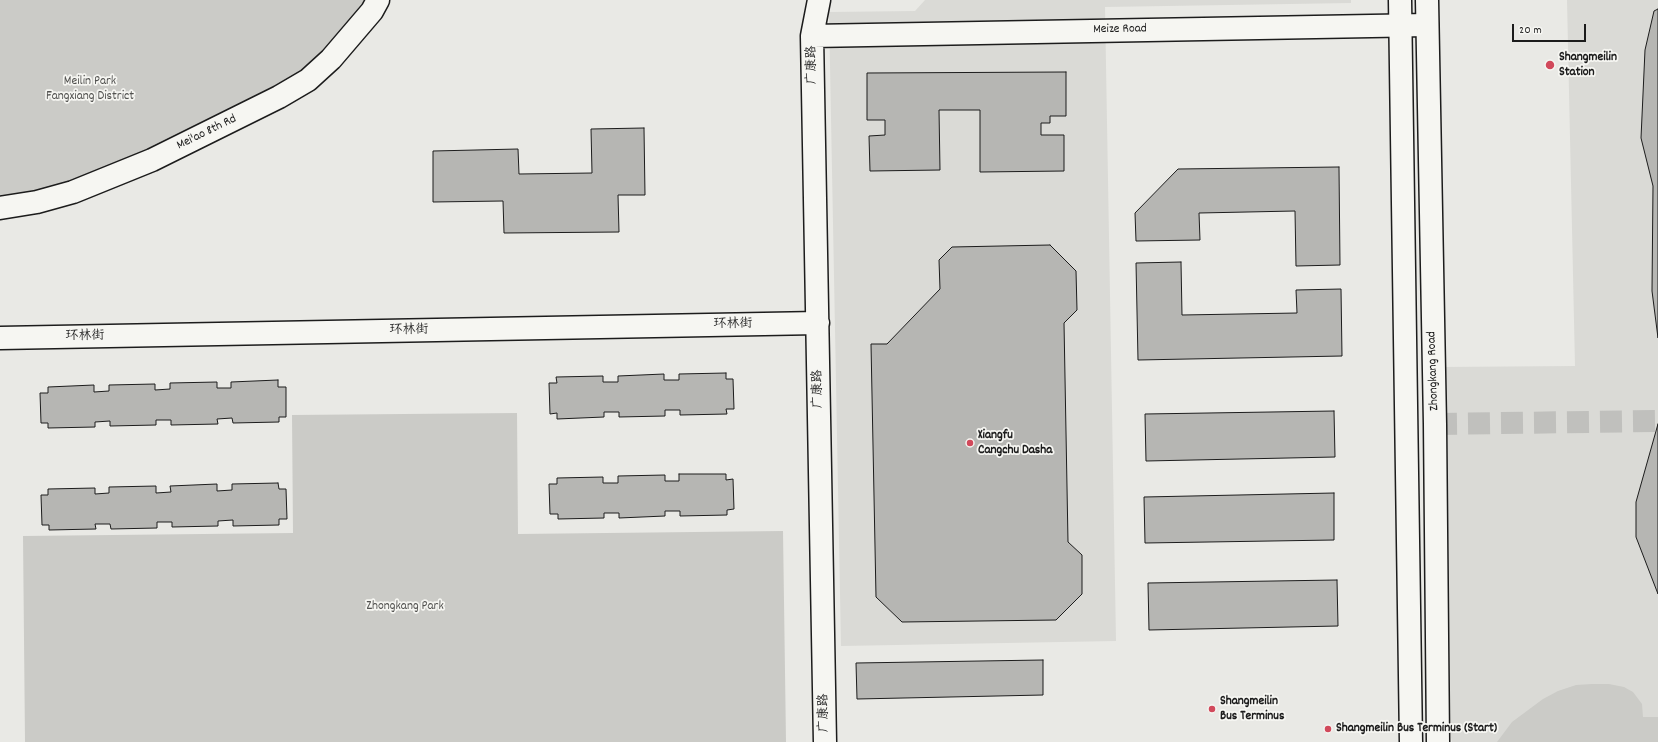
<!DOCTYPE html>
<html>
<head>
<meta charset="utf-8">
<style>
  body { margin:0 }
  #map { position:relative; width:1658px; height:742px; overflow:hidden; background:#e9e9e5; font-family:Dekko,sans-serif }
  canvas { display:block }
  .scale { position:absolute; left:1512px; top:24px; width:74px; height:18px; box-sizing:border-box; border:2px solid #1c1c1c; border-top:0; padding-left:5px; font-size:12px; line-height:14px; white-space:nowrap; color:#1c1c1c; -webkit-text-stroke:3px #f6f6f2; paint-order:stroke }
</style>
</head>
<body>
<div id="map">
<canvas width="1658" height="742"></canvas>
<div class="scale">20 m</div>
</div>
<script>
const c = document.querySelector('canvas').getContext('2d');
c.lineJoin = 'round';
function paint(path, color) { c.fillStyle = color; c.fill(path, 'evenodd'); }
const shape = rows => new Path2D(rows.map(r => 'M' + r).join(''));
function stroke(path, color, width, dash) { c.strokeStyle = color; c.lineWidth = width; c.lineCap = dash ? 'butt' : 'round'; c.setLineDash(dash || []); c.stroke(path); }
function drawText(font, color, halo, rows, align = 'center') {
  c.font = font + ' Dekko,"LXGW WenKai TC",sans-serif'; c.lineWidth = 3.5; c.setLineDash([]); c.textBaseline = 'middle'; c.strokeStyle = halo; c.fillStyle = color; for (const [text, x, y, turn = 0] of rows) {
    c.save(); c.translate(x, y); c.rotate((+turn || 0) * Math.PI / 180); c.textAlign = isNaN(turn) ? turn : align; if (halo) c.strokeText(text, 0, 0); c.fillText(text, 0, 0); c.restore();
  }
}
const built = shape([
  [925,0,1351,0,1351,3,1105,7,1116,641,841,646,829,12,915,11],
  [1567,0,1658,0,1658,742,1452,742,1450,733,1441,367,1575,366]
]);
const green = shape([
  [0,0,378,0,331,59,152,160,0,208],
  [517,413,518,534,783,531,786,742,25,742,23,536,293,533,292,415],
  [1592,684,1609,684,1624,687,1633,692,1642,704,1643,717,1658,717,1658,742,1497,742,1512,722,1543,699,1558,691,1576,685]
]);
const building = shape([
  [1658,9,1658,338,1652,291,1653,186,1641,138,1645,50,1654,11,1658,9],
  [1066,72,1066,116,1050,116,1050,123,1041,123,1041,135,1064,135,1064,171,980,172,980,110,939,110,940,170,870,171,869,136,885,135,885,120,867,120,867,73,1066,72],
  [644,128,645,195,618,195,619,232,504,233,503,201,433,202,433,151,518,149,519,174,592,173,591,129,644,128],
  [1339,167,1340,265,1296,266,1295,211,1199,213,1200,240,1136,241,1135,213,1178,169,1339,167],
  [1050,245,1076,271,1077,310,1064,323,1068,542,1082,555,1082,594,1056,620,902,622,876,597,871,344,887,344,940,289,939,260,952,247,1050,245],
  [1181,262,1182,315,1297,313,1296,290,1341,289,1342,356,1138,360,1136,263,1181,262],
  [726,373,726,379,733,379,734,409,726,409,727,414,680,415,680,410,665,410,665,416,619,417,619,412,604,412,604,417,557,419,557,413,550,414,549,383,557,383,556,377,603,376,603,382,618,382,618,376,664,374,664,380,679,380,679,374,726,373],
  [278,380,278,387,286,387,286,417,279,417,279,422,233,423,232,418,217,419,218,424,171,425,171,420,156,420,156,425,110,426,110,421,95,422,95,427,48,428,48,423,41,423,40,393,48,393,48,387,94,385,94,392,109,391,109,385,155,384,155,390,170,389,170,383,217,382,217,388,231,388,231,382,278,380],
  [1334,411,1335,457,1146,461,1145,414,1334,411],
  [1658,424,1658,594,1636,537,1636,502,1658,424],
  [679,474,726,474,726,480,733,479,734,509,727,510,727,515,680,516,680,511,665,511,665,516,619,518,619,513,604,513,604,518,558,519,558,514,550,514,549,484,557,484,557,478,603,477,603,483,618,483,618,476,665,475,665,481,679,481,679,474],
  [278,483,279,489,286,489,287,519,279,519,279,525,233,526,233,520,218,521,218,526,172,527,172,522,157,522,157,528,111,529,110,524,95,524,96,529,49,530,49,525,42,525,41,495,48,495,48,489,95,488,95,494,109,493,109,487,156,486,156,493,171,492,170,486,217,484,217,491,232,490,232,484,278,483],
  [1334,493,1334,540,1145,543,1144,497,1334,493],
  [1337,580,1338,626,1149,630,1148,583,1337,580],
  [1043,660,1043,695,857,699,856,663,1043,660]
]);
const minorTunnel = shape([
  [1435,424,1658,421]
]);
const minor = shape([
  [819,0,812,36,825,742],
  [812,36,1427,25],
  [0,208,37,202,73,192,152,160,279,97,308,80,331,59,372,11,378,0],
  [0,338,818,323]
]);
const major = shape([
  [1400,0,1411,742],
  [1427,0,1435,424,1438,742]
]);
const markers = [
  [1550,65,5,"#d1495b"],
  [970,443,4,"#d1495b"],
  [1212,709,4,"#d1495b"],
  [1328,729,4,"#d1495b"]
];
const streetNames = [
  ["Meize Road",1120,30,-1],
  ["广康路",813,65,-91],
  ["Mei'ao 8th Rd",207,133,-26],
  ["环林街",733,325,-1],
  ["环林街",409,331,-1],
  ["环林街",85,337,-1],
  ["Zhongkang Road",1434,371,-92],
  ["广康路",819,389,-91],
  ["广康路",825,713,-91]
];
const poiNames = [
  ["Shangmeilin",1559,58],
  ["Station",1559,73],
  ["Xiangfu",978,436],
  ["Cangchu Dasha",978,451],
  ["Shangmeilin",1220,702],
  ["Bus Terminus",1220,717],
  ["Shangmeilin Bus Terminus (Start)",1336,729]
];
const parkNames = [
  ["Meilin Park",90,82],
  ["Fangxiang District",90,97],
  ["Zhongkang Park",405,607]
];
paint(built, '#dadad6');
paint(green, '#cbcbc7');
paint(building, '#b6b6b3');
stroke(building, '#1c1c1c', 1);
stroke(minorTunnel, '#c0c0bd', 22, [22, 11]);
stroke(minor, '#1c1c1c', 25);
stroke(major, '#1c1c1c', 25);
stroke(minor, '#f6f6f2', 22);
stroke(major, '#f6f6f2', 22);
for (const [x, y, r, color] of markers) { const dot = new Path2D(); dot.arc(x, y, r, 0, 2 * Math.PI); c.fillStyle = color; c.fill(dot); stroke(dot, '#f6f6f2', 1.5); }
drawText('13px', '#1c1c1c', '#f6f6f2', streetNames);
drawText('bold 13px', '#1c1c1c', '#f6f6f2', poiNames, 'left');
drawText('13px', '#51514f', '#f6f6f2', parkNames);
</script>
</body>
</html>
